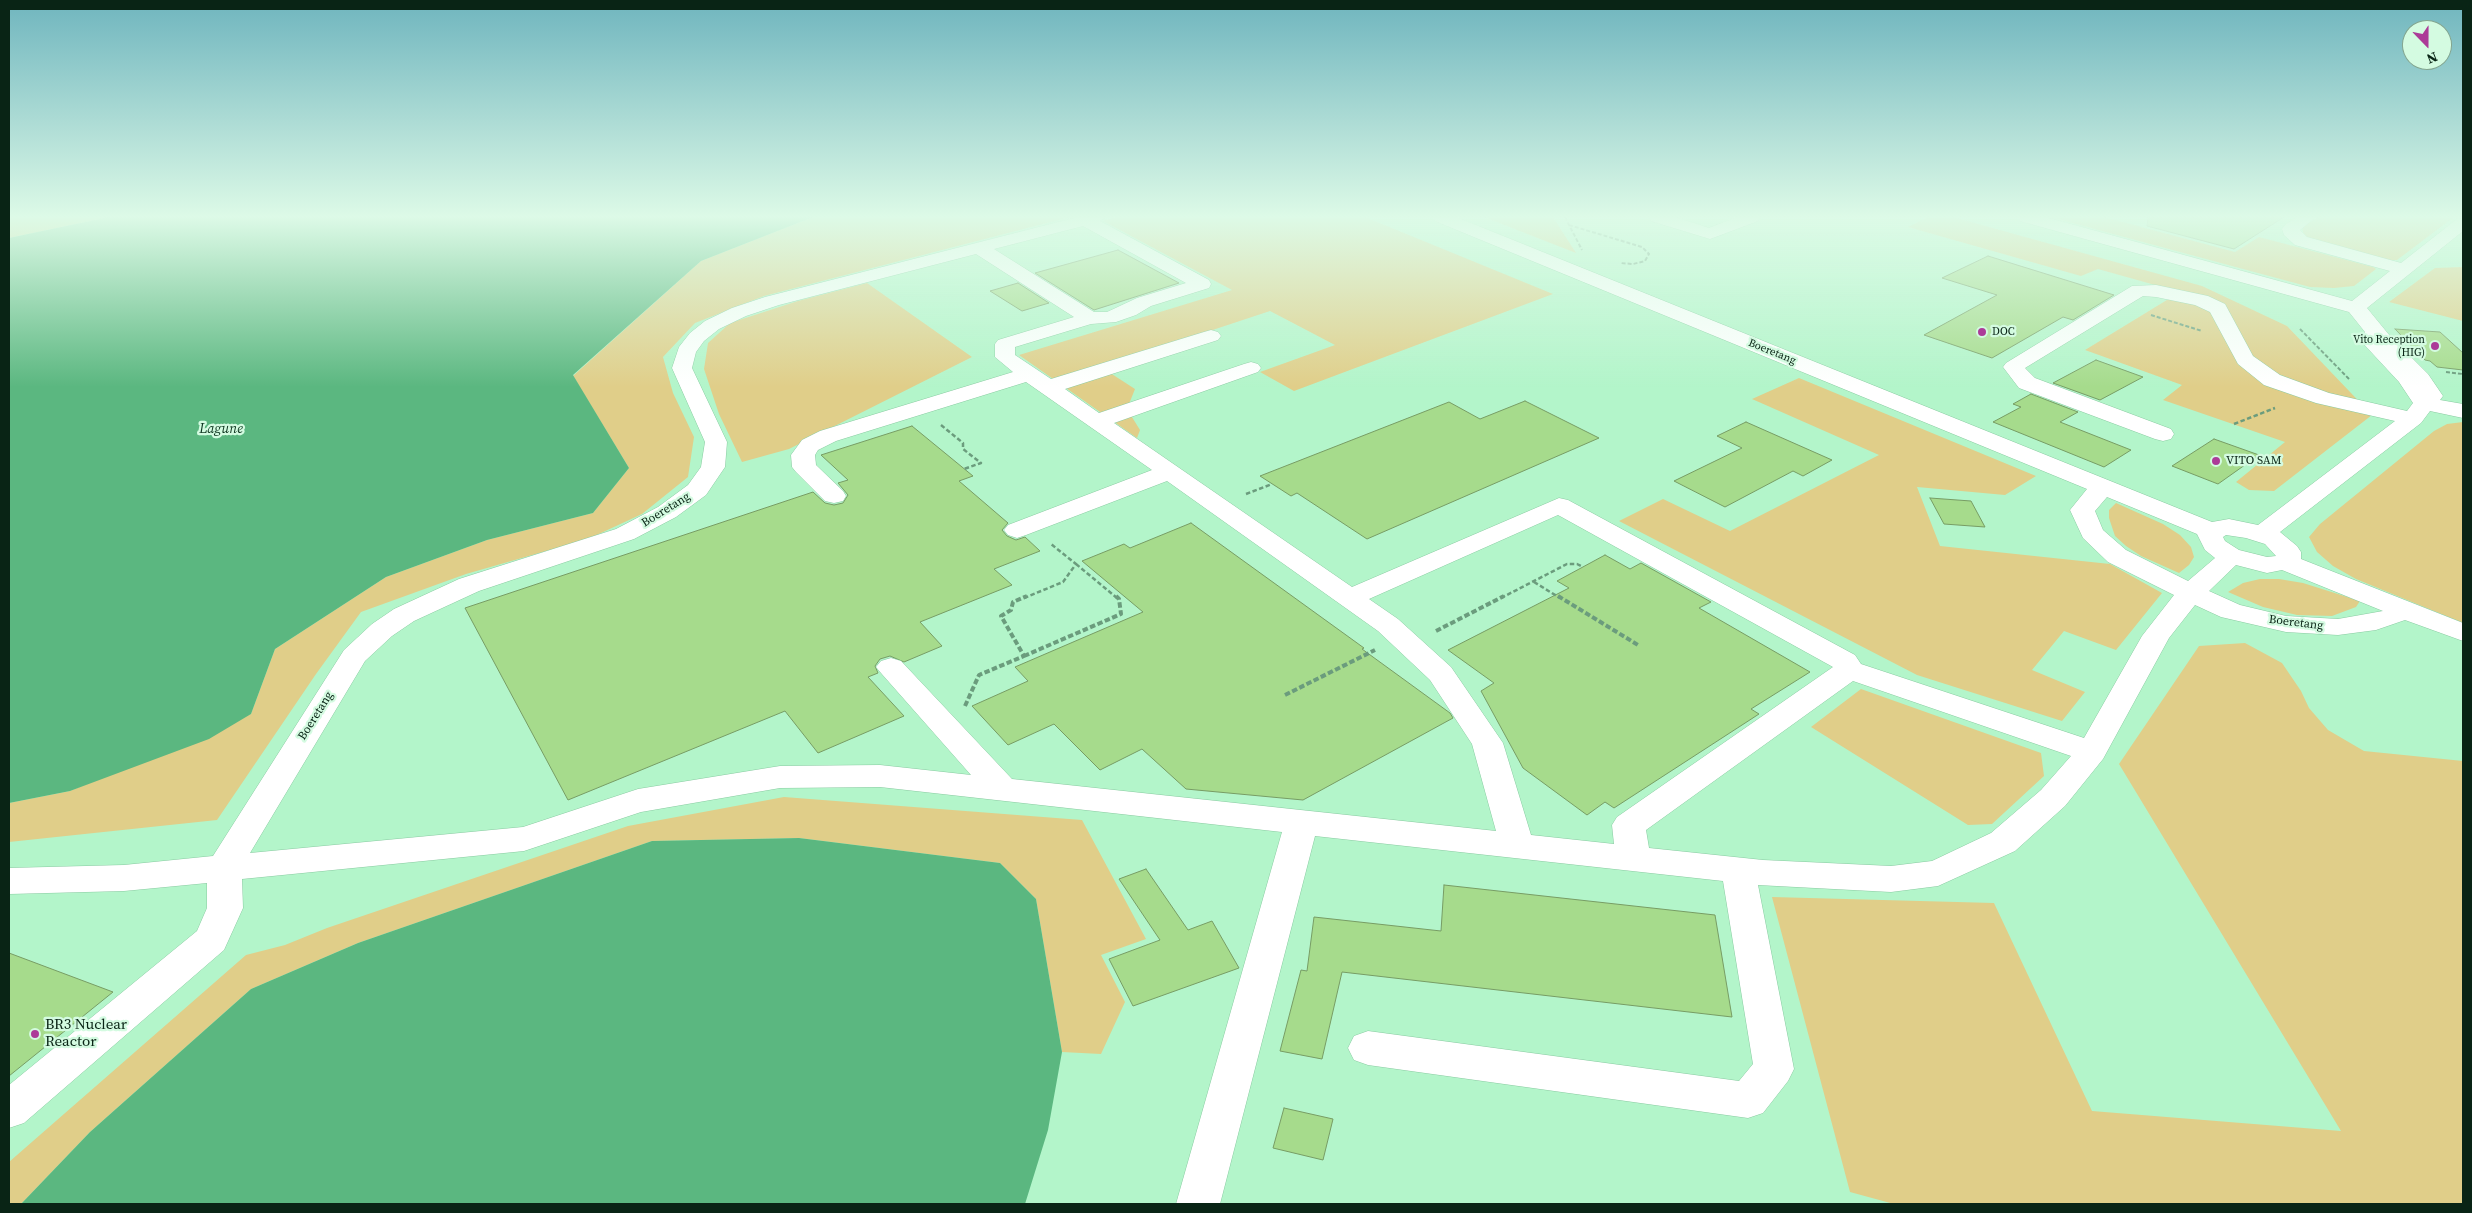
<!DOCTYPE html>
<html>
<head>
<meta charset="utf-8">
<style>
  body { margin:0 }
  #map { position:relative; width:2472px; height:1213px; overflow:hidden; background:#b3f5ca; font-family:"Source Serif 4",serif }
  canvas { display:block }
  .frame { position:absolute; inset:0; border:10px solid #092415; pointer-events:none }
  .north { position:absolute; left:2402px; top:20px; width:50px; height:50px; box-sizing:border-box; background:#d4fbe1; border:1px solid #83a58f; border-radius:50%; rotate:158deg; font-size:14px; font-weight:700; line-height:20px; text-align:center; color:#092415 }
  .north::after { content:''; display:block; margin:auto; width:18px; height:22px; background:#ac3b98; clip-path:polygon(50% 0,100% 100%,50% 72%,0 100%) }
</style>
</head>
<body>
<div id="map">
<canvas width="2472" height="1213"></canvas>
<div class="frame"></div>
<div class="north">N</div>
</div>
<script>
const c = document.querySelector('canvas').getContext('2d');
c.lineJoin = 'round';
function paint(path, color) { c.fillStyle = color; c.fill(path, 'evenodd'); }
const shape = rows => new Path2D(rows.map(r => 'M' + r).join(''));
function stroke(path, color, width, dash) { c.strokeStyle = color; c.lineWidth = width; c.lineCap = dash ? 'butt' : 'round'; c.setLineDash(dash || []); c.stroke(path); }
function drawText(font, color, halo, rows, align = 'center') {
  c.font = font + ' "Source Serif 4",serif'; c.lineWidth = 4.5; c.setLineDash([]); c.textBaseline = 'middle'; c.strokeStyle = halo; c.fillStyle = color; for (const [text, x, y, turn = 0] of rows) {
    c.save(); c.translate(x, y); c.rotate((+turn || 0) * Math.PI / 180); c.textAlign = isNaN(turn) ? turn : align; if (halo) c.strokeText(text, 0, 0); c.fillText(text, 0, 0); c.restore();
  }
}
const green = shape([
  [9,217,109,217,9,238],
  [813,217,1070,217,764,296,695,323,663,357,673,393,694,437,688,477,642,514,588,539,466,574,361,612,316,674,217,820,9,842,9,803,70,791,251,714,275,649,386,577,487,540,593,513,629,468,573,376,701,261],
  [1116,217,1365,217,1553,294,1294,391,1260,372,1335,345,1270,311,1101,367,1135,389,1127,409,1140,430,1137,438,1019,355,1232,290,1103,221],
  [1484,217,1553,217,1576,253],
  [1928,217,1953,217,2202,286,2287,326,2372,415,2274,491,2249,490,2236,482,2285,442,2163,400,2182,385,2085,350,2180,292,2098,269,2081,276,1908,227],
  [2050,217,2104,217,2235,252,2259,237,2373,267,2376,269,2354,286,2334,288,2310,287],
  [2318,217,2454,217,2397,260,2379,260,2304,236,2302,227],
  [2463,267,2463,321,2389,302,2435,268],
  [867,283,972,357,789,449,742,462,719,414,704,369,708,343,730,323,798,301],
  [1799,378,2036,476,2005,495,1917,487,1940,546,2110,564,2162,593,2116,650,2064,631,2032,670,2085,692,2062,721,1917,675,1619,521,1663,499,1730,531,1879,455,1752,399],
  [2463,422,2462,546,2463,623,2356,579,2333,566,2317,552,2309,537,2320,524,2434,431,2447,424],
  [2116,503,2163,524,2180,535,2191,547,2194,557,2189,565,2179,573,2141,556,2126,546,2115,536,2109,518,2109,510],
  [2260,579,2279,579,2303,583,2360,601,2356,607,2332,616,2297,615,2263,607,2228,592,2243,583],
  [2245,643,2282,663,2301,691,2309,708,2328,730,2364,751,2463,761,2463,1204,1894,1204,1850,1192,1772,897,1994,903,2092,1111,2341,1131,2119,764,2199,646],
  [1861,689,2041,753,2044,776,1992,824,1968,825,1811,727],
  [784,797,1082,820,1146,939,1101,955,1125,1002,1101,1054,1062,1052,1036,899,1000,863,799,838,652,841,358,943,251,989,90,1132,21,1204,9,1204,9,1162,246,955,285,945,327,928,628,826]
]);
const water = shape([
  [109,217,813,217,701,261,573,375,629,468,593,513,487,540,386,577,275,649,251,714,209,739,70,791,9,803,9,238],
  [799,838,1000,863,1036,899,1062,1052,1048,1130,1025,1204,21,1204,90,1132,251,989,358,943,652,841]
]);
const building = shape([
  [2148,217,2284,217,2234,249,2147,226,2148,217],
  [1118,250,1179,283,1094,310,1035,273,1118,250],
  [1988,256,2114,295,2073,320,2063,317,1992,358,1924,335,1997,295,1942,278,1988,256],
  [1018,283,1049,303,1022,311,990,291,1018,283],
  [2395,329,2440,332,2463,353,2463,370,2437,367,2430,361,2425,360,2395,329],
  [2096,360,2143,377,2100,400,2053,383,2096,360],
  [2031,394,2078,412,2060,422,2131,450,2104,467,1993,422,2021,407,2013,404,2031,394],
  [1525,401,1599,438,1367,539,1297,493,1291,496,1260,476,1449,402,1480,419,1525,401],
  [1746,422,1832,460,1803,476,1793,471,1725,507,1674,481,1742,448,1717,436,1746,422],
  [912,426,973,476,959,481,1008,523,1002,530,1007,536,1016,540,1025,537,1040,551,994,569,1012,585,920,622,942,646,904,662,890,656,880,659,875,666,878,673,868,677,904,716,818,753,785,711,568,800,465,608,813,492,825,503,834,505,843,503,848,495,838,483,848,480,821,455,912,426],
  [2214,439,2259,455,2218,484,2172,466,2214,439],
  [1930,498,1971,501,1985,527,1944,524,1930,498],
  [1191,523,1364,648,1362,649,1450,713,1453,718,1303,800,1186,789,1142,749,1100,770,1054,724,1008,745,972,706,1028,681,1015,667,1143,612,1082,561,1124,544,1130,548,1191,523],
  [1605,555,1630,569,1641,563,1711,602,1699,608,1810,672,1751,709,1759,714,1614,808,1605,802,1587,815,1523,768,1481,691,1494,683,1448,650,1569,588,1557,581,1605,555],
  [1146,869,1188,930,1212,921,1239,968,1133,1006,1109,959,1160,940,1119,879,1146,869],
  [1444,885,1715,915,1732,1017,1342,972,1322,1059,1280,1051,1301,970,1307,971,1314,917,1441,931,1444,885],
  [9,953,113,992,9,1076,9,953],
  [1284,1108,1333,1119,1323,1160,1273,1148,1284,1108]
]);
const pathFar2 = shape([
  [1565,217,1582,250],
  [1569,225,1642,247,1649,254,1645,261,1633,264,1620,263],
  [2151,315,2202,331],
  [2300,329,2350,380],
  [2446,372,2463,374]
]);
const pathFar1 = shape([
  [2234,424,2275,408],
  [941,425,963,443,963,449,981,463,964,469],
  [1246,494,1272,484],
  [1076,564,1117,598],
  [1534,582,1560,598],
  [1024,598,1063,582,1076,564,1051,544],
  [1501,598,1567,564,1577,564,1583,567]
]);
const path = shape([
  [1558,596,1638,645],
  [1436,631,1504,596],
  [1024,656,1121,614,1119,599,1116,596],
  [1285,695,1375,650],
  [965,706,979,675,1024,656,1001,616,1011,610,1013,602,1027,596]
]);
const minor = shape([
  [1078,217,1106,217,1100,221,1209,280,1211,284,1209,288,1151,306,1136,315,1116,322,1091,324,1015,347,1015,355,1051,379,1204,332,1211,330,1218,332,1221,336,1218,340,1065,389,1099,413,1244,364,1251,362,1258,364,1261,368,1258,372,1114,423,1352,587,1559,498,1568,500,1855,655,1861,664,2084,738,2142,636,2174,595,2108,562,2083,538,2070,510,2087,489,1435,221,1433,217,1456,217,2212,522,2229,519,2258,525,2395,421,2316,403,2264,385,2238,364,2210,312,2195,305,2156,297,2143,296,2025,368,2035,378,2171,429,2174,434,2171,439,2163,441,2155,439,2019,388,2003,367,2006,363,2132,286,2156,285,2208,296,2225,304,2253,356,2280,375,2329,393,2407,411,2413,403,2399,382,2359,339,2365,332,2349,312,2020,221,2018,217,2045,217,2352,301,2390,271,2295,245,2284,235,2282,229,2285,225,2297,217,2316,217,2300,230,2307,237,2401,263,2457,219,2463,218,2463,231,2367,308,2390,336,2428,374,2443,396,2440,400,2463,404,2463,418,2430,411,2421,423,2280,532,2297,546,2301,552,2301,559,2463,623,2463,641,2405,620,2376,630,2338,635,2286,632,2221,617,2195,605,2169,638,2103,759,2065,806,2015,851,1938,886,1891,892,1758,885,1794,1069,1788,1081,1763,1113,1748,1118,1368,1065,1354,1060,1348,1048,1354,1036,1368,1031,1739,1081,1753,1064,1723,881,1315,836,1220,1204,1176,1204,1282,832,880,787,780,788,641,812,524,851,242,879,243,908,224,950,24,1123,9,1128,9,1085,197,931,207,908,207,883,124,891,9,894,9,868,124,865,213,856,344,650,372,624,394,609,459,579,616,529,658,507,688,485,701,467,705,442,672,368,679,347,690,333,705,321,732,308,765,297,1078,217],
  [1083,226,1186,283,1137,298,1107,312,1094,312,994,249,1083,226],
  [976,254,1074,317,998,340,995,344,995,357,1013,372,820,431,802,440,791,455,792,467,796,472,825,501,834,503,843,501,846,496,843,491,816,465,815,455,818,450,836,441,1026,382,1152,470,1008,525,1004,530,1008,535,1017,538,1026,535,1167,481,1378,631,1430,680,1472,744,1496,831,1012,779,901,661,891,658,881,661,876,667,881,673,971,775,880,765,780,766,638,789,523,827,250,853,365,661,392,636,414,621,479,591,634,539,676,517,706,495,725,467,727,442,692,368,696,352,704,341,719,329,746,316,779,305,976,254],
  [2107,497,2197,534,2205,550,2215,558,2188,581,2126,550,2103,530,2095,511,2107,497],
  [1558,515,1833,667,1617,817,1612,825,1614,844,1531,835,1503,743,1451,667,1398,619,1369,599,1558,515],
  [2226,535,2246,538,2265,544,2276,556,2267,557,2239,550,2225,541,2223,537,2226,535],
  [2236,565,2267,573,2282,570,2383,611,2338,619,2286,616,2240,605,2209,591,2236,565],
  [1853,681,2071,756,2041,790,1991,833,1932,861,1891,866,1763,860,1649,848,1646,830,1853,681],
  [1649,217,1675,217,1709,228,1737,217,1760,217,1758,221,1710,239,1651,221,1649,217]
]);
const markers = [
  [1982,332,5,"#ac3b98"],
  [2435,346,5,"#ac3b98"],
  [2216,461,5,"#ac3b98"],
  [35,1034,5,"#ac3b98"]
];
const farPoinames = [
  ["DOC",1992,332],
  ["Vito Reception",2425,340,"right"],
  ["(HIG)",2425,353,"right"]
];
const farStreetnames = [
  ["Boeretang",1772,352,22]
];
const poiNames = [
  ["VITO SAM",2226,461]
];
const streetNames = [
  ["Boeretang",666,510,-32],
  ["Boeretang",2296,623,7],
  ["Boeretang",316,716,-58]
];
const waterNames = [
  ["Lagune",221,429]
];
const nearPoinames = [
  ["BR3 Nuclear",45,1025],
  ["Reactor",45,1042]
];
paint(green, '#e0ce89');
paint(water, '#5bb780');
paint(building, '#a6db8c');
stroke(building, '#779c64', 1);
stroke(minor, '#89caa1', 1);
stroke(pathFar2, '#6b9c7d', 2, [4, 2]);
stroke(pathFar1, '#6b9c7d', 2.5, [4.5, 2.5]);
stroke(path, '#6b9c7d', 4, [5.5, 2.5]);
paint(minor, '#fff');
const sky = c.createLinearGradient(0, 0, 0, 387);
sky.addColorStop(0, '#6fb5be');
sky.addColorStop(0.56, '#ddfae7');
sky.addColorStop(1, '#ddfae700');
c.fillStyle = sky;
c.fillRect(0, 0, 2472, 387);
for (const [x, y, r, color] of markers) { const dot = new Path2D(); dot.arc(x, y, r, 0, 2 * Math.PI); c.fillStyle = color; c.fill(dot); stroke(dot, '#d4fbe1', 2); }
drawText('11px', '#092415', '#d4fbe1', farPoinames, 'left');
drawText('11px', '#092415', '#d4fbe1', farStreetnames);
drawText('12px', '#092415', '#d4fbe1', poiNames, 'left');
drawText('12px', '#092415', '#d4fbe1', streetNames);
drawText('italic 14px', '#0d351f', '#d4fbe1', waterNames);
drawText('15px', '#092415', '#d4fbe1', nearPoinames, 'left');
</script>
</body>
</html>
